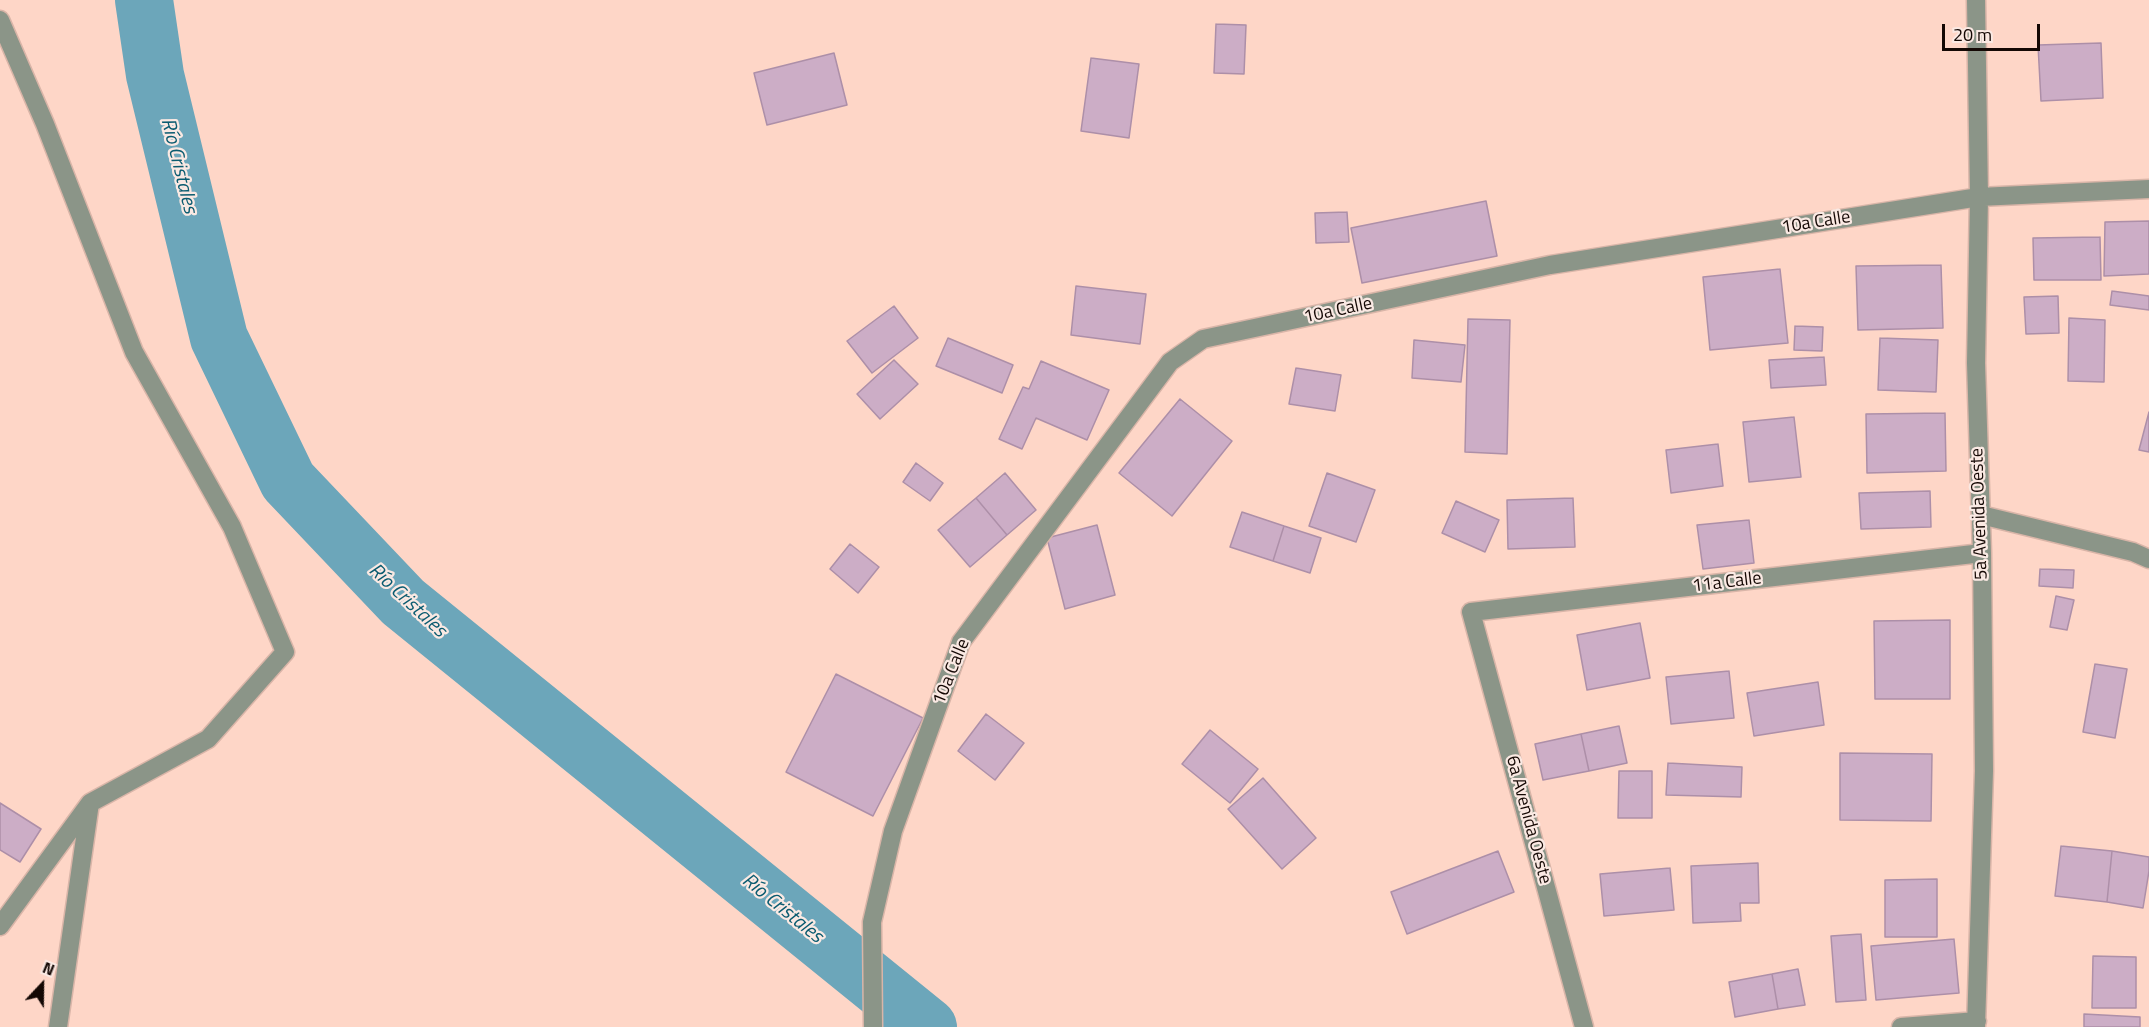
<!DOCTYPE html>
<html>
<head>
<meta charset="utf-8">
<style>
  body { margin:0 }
  #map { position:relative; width:2149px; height:1027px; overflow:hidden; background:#fed6c7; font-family:"Titillium Web",sans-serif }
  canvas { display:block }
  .north { position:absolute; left:12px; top:955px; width:60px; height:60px; -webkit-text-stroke:4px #fae9e3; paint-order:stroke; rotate:22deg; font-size:16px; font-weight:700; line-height:24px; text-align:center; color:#140804 }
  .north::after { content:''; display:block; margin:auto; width:21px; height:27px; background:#140804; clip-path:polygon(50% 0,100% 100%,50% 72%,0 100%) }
  .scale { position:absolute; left:1942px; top:24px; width:98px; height:27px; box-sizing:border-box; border:3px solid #140804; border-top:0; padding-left:8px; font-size:18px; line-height:21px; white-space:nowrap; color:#140804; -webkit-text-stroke:4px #fae9e3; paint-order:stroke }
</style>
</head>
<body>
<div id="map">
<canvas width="2149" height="1027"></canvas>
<div class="north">N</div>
<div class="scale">20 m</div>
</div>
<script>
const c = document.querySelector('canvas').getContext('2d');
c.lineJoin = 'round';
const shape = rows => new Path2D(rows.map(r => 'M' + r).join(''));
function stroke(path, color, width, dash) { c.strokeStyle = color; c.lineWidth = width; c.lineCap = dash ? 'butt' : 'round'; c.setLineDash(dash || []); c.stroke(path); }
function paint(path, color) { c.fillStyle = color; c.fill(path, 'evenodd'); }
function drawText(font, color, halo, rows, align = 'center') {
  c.font = font + ' "Titillium Web",sans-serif'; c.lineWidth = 4.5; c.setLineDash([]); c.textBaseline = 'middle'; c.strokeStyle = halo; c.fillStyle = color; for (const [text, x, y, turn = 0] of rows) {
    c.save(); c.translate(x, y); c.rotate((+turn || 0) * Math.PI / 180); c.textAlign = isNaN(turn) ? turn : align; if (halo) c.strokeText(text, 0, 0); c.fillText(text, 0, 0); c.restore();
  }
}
const river = shape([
  [144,0,155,75,219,338,288,481,403,602,928,1027]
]);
const building = shape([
  [1216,24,1246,25,1244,74,1214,73,1216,24],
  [2101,43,2103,98,2041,101,2038,45,2101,43],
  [834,53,847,105,767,125,754,73,834,53],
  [1091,58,1139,64,1129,138,1081,131,1091,58],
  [1486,201,1497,256,1362,283,1351,228,1486,201],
  [1347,212,1349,242,1316,243,1315,213,1347,212],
  [2149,221,2149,274,2104,276,2105,222,2149,221],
  [2100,237,2101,280,2034,280,2033,238,2100,237],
  [1941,265,1943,328,1858,330,1856,266,1941,265],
  [1780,269,1788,343,1710,350,1703,277,1780,269],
  [1076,286,1146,294,1140,344,1071,335,1076,286],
  [2112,291,2149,296,2149,310,2110,305,2112,291],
  [2058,296,2059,333,2026,334,2024,297,2058,296],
  [894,306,918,338,872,373,847,341,894,306],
  [2069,318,2105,320,2104,382,2068,381,2069,318],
  [1468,319,1510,320,1507,454,1465,452,1468,319],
  [1795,326,1823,327,1822,351,1794,350,1795,326],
  [948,338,1013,365,1002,393,936,366,948,338],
  [1880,338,1938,340,1936,392,1878,390,1880,338],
  [1414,340,1465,345,1461,382,1412,378,1414,340],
  [1824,357,1826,385,1771,388,1769,360,1824,357],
  [894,360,918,384,880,419,857,394,894,360],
  [1041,361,1109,390,1087,440,1036,418,1022,449,999,439,1023,387,1029,389,1041,361],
  [1296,368,1341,375,1335,411,1289,404,1296,368],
  [1180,399,1232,441,1172,516,1119,473,1180,399],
  [2149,412,2149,452,2139,450,2149,412],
  [1945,413,1946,471,1867,473,1866,414,1945,413],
  [1794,417,1801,477,1749,482,1743,422,1794,417],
  [1718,444,1723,486,1671,493,1666,450,1718,444],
  [916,463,943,483,930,501,903,482,916,463],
  [1005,473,1036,510,1007,535,976,498,1005,473],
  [1327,473,1375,490,1356,542,1309,526,1327,473],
  [1930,491,1931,527,1861,529,1859,493,1930,491],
  [976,498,1007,535,970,567,938,530,976,498],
  [1573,498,1575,547,1508,549,1507,500,1573,498],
  [1456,501,1499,520,1485,552,1442,533,1456,501],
  [1242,512,1284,526,1273,561,1230,547,1242,512],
  [1749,520,1754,563,1703,569,1697,525,1749,520],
  [1097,525,1115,595,1065,609,1047,538,1097,525],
  [1284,526,1321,538,1310,573,1273,561,1284,526],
  [850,544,879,567,858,593,830,569,850,544],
  [2040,569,2074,570,2073,588,2039,586,2040,569],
  [2056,596,2074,600,2067,630,2050,627,2056,596],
  [1950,620,1950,699,1875,699,1874,621,1950,620],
  [1640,623,1650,678,1587,690,1577,635,1640,623],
  [2095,664,2127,669,2115,738,2083,732,2095,664],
  [1729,671,1734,718,1671,724,1666,677,1729,671],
  [836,674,923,718,873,816,786,772,836,674],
  [1818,682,1824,725,1754,736,1747,693,1818,682],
  [986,714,1024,743,995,780,958,751,986,714],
  [1619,726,1627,763,1589,771,1581,734,1619,726],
  [1210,730,1258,769,1230,803,1182,764,1210,730],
  [1581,734,1589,771,1543,780,1535,744,1581,734],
  [1840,753,1932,754,1931,821,1840,820,1840,753],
  [1668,763,1742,767,1741,797,1666,795,1668,763],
  [1619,771,1652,771,1652,818,1618,818,1619,771],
  [1263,778,1316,838,1282,869,1228,809,1263,778],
  [0,803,41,829,20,862,0,850,0,803],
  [2061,846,2112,851,2107,902,2055,896,2061,846],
  [1498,851,1514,892,1407,934,1391,892,1498,851],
  [2112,851,2149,857,2149,871,2143,908,2107,902,2112,851],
  [1758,863,1759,903,1740,903,1741,921,1693,923,1691,866,1758,863],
  [1670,868,1674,910,1604,916,1600,874,1670,868],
  [1937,879,1937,937,1885,937,1885,880,1937,879],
  [1861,934,1866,1000,1836,1002,1831,936,1861,934],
  [1954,939,1959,993,1876,1000,1871,946,1954,939],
  [2093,956,2136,957,2136,1008,2092,1008,2093,956],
  [1798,969,1805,1005,1778,1009,1772,974,1798,969],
  [1772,974,1778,1009,1735,1017,1729,982,1772,974],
  [2084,1014,2140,1017,2140,1027,2084,1027,2084,1014]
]);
const street = shape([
  [1976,0,1979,197,1976,363,1982,553,1984,771,1976,1027],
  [0,20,45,124,134,352,232,527,285,652,208,739,90,803],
  [1981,515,2133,552,2149,559],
  [0,926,90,803,58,1027],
  [873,1027,872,922,893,831,961,642,1170,362,1203,339,1550,265,1979,197,2149,189],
  [1584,1027,1471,612,1982,553],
  [1901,1027,1977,1021]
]);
const streetNames = [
  ["10a Calle",1816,223,-9],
  ["10a Calle",1338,311,-12],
  ["5a Avenida Oeste",1980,514,-92],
  ["11a Calle",1727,583,-7],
  ["10a Calle",952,672,-68],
  ["6a Avenida Oeste",1528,820,75]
];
const waterNames = [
  ["Río Cristales",178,166,76],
  ["Río Cristales",407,601,43],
  ["Río Cristales",782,909,39]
];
stroke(river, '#6ca6ba', 58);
paint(building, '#ccadc6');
stroke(building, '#ad8fa8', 1.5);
stroke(street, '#d9b5a8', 21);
stroke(street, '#8b9588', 18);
drawText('18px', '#140804', '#fae9e3', streetNames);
drawText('italic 20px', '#0a5b70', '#fae9e3', waterNames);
</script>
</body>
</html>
